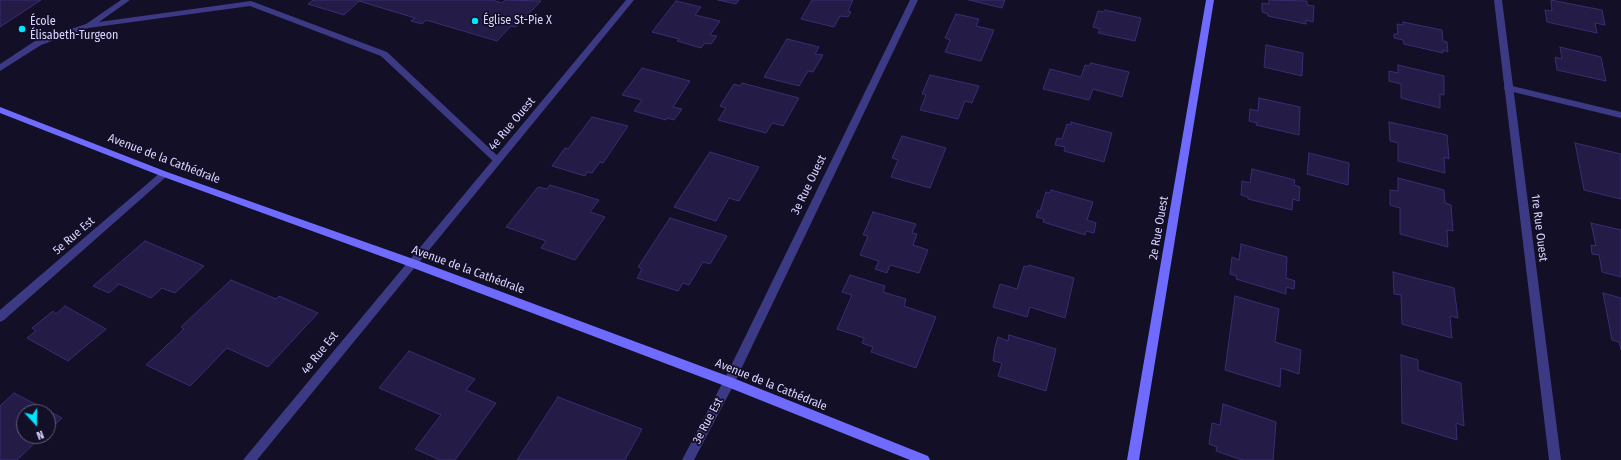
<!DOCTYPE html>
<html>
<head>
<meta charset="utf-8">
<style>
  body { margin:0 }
  #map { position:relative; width:1621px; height:460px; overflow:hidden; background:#130f26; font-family:"Fira Sans Condensed",sans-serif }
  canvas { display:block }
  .north { position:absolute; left:16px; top:404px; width:40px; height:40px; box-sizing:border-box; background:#130f26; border:1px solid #625e7d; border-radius:50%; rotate:159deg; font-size:11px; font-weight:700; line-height:16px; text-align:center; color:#d9d4ff }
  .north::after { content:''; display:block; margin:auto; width:14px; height:18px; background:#00e5ff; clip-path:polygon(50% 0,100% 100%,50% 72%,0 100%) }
</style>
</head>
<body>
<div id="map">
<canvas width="1621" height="460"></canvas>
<div class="north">N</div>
</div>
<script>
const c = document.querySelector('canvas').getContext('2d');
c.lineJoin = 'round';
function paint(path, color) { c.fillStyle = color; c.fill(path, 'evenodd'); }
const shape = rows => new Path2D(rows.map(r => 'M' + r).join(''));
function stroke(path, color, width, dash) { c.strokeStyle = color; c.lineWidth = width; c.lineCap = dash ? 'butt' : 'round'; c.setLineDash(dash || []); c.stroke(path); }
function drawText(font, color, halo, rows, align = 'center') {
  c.font = font + ' "Fira Sans Condensed",sans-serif'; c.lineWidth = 3.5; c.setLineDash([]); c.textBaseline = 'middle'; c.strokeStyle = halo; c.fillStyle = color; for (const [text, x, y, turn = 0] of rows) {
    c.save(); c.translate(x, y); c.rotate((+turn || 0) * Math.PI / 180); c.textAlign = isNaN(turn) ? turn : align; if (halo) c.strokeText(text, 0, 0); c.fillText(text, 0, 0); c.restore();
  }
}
const building = shape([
  [0,0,41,0,0,27,0,0],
  [313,0,492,0,502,3,505,0,541,1,516,27,511,26,497,41,426,20,422,24,411,21,415,18,359,1,344,15,308,4,313,0],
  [718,0,739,0,736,4,718,0],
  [812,0,853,0,848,11,851,12,848,17,840,16,834,27,801,19,812,0],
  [969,0,1005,0,1002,8,969,0],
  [1269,0,1307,1,1307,5,1314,6,1313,22,1306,20,1306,24,1268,16,1268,14,1262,12,1262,3,1269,4,1269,0],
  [1551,0,1602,10,1605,25,1595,23,1597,33,1547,22,1545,10,1552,11,1551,0],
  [676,1,701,7,695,15,720,21,710,35,717,36,711,44,705,43,701,48,677,41,679,39,652,32,676,1],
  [1105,10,1141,18,1135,41,1098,33,1100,29,1093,27,1098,11,1104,12,1105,10],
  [956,14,979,19,976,26,994,30,981,61,945,52,950,40,945,38,956,14],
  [1403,22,1442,30,1443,41,1447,42,1448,52,1443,50,1443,53,1404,44,1403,40,1394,38,1394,34,1398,34,1397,24,1403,25,1403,22],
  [787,39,819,47,815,54,823,55,813,72,808,71,799,86,764,77,787,39],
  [1266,45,1303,53,1302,76,1264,67,1266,45],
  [1560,47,1601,57,1606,81,1557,70,1555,57,1562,59,1560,47],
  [1091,63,1129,72,1122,97,1093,89,1089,100,1043,89,1050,69,1081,77,1085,65,1089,66,1091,63],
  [1398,65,1444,76,1444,95,1440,94,1440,108,1401,98,1401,84,1389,81,1389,71,1398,73,1398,65],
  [642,68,690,81,673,107,682,109,674,120,667,118,666,120,634,111,642,100,622,95,642,68],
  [930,75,979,86,972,103,965,101,958,119,920,110,926,95,922,94,930,75],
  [742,83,799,98,783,126,772,123,766,133,718,120,726,108,720,106,734,84,740,86,742,83],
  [1259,98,1300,107,1299,135,1256,125,1257,123,1249,121,1250,109,1258,111,1259,98],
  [592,117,628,126,603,163,600,162,592,173,587,172,585,176,552,166,565,148,568,149,592,117],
  [1071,122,1112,133,1104,162,1064,151,1065,147,1055,145,1057,138,1062,139,1067,124,1071,125,1071,122],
  [1389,122,1447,135,1449,159,1444,157,1445,173,1398,161,1398,143,1390,141,1389,122],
  [902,136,946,148,930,188,891,177,898,160,892,158,902,136],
  [1575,143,1621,154,1621,199,1584,190,1575,143],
  [710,152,759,167,739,201,729,198,716,221,674,207,710,152],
  [1309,153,1349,163,1348,185,1307,174,1309,153],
  [1252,169,1295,180,1294,185,1300,187,1299,201,1293,199,1292,210,1248,199,1248,197,1241,195,1242,181,1250,183,1252,169],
  [1398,178,1444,190,1445,203,1451,205,1453,231,1447,230,1448,247,1400,234,1400,208,1390,205,1390,190,1398,191,1398,178],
  [550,185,599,200,590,212,605,217,575,260,541,248,546,241,506,227,538,187,547,189,550,185],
  [1051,190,1093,202,1087,220,1096,223,1094,233,1086,231,1085,235,1043,222,1044,219,1036,217,1038,210,1040,211,1046,192,1050,193,1051,190],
  [873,212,916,224,912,233,917,234,913,245,928,250,919,273,890,265,887,273,875,269,879,261,860,255,868,236,863,235,873,212],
  [670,218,727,236,710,264,703,262,689,285,683,283,678,291,637,278,642,269,638,267,670,218],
  [1591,223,1621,230,1621,277,1602,272,1599,255,1592,254,1591,245,1596,246,1591,223],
  [145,241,204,266,175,293,162,288,151,298,119,284,109,293,93,286,145,241],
  [1241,244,1287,257,1286,278,1295,281,1294,289,1286,287,1286,294,1236,279,1237,276,1230,274,1232,257,1239,260,1241,244],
  [1029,265,1074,278,1065,318,1030,307,1027,317,993,307,1000,284,1017,289,1024,266,1028,267,1029,265],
  [1393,272,1454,288,1458,318,1450,316,1452,338,1402,324,1401,295,1394,294,1393,272],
  [850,275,885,286,883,292,906,299,904,306,936,317,916,368,871,352,873,347,862,343,864,338,837,329,852,295,842,292,850,275],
  [231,280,276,299,279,296,318,313,268,367,227,348,190,386,146,365,184,329,181,327,231,280],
  [1603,293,1621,298,1621,350,1619,342,1612,340,1603,293],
  [1235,296,1279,309,1275,342,1301,350,1299,374,1281,368,1280,387,1225,370,1235,296],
  [65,306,106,329,68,361,27,338,36,331,32,328,53,311,56,314,65,306],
  [1009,335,1056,349,1046,391,998,376,1002,363,993,361,995,347,998,337,1008,341,1009,335],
  [409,351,475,379,466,390,496,403,455,460,440,460,415,449,441,415,379,388,409,351],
  [1401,355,1418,360,1418,370,1461,383,1464,426,1456,423,1457,440,1402,423,1401,355],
  [14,393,62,418,48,431,48,412,24,412,24,436,42,436,17,460,0,460,0,406,14,393],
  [558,397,642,429,625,460,517,460,558,397],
  [1223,404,1276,422,1273,460,1242,460,1216,451,1217,447,1209,444,1212,423,1220,425,1223,404]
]);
const lane = shape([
  [121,0,130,0,99,22,251,1,387,52,502,160,497,163,494,162,381,56,250,6,88,28,41,45,0,71,0,64,35,41,86,24,121,0],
  [1508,85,1621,112,1621,118,1505,90,1504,88,1505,86,1508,85]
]);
const street = shape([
  [626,0,634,0,257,460,243,460,626,0],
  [910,0,918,0,733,386,694,460,682,460,725,378,910,0],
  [1494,0,1502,0,1561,460,1549,460,1494,0],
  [164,171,169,174,167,176,4,320,0,322,0,310,161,172,164,171]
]);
const secondary = shape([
  [1206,0,1214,0,1139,460,1127,460,1206,0],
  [0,107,167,172,416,260,733,378,928,456,930,460,910,460,725,386,408,266,161,176,0,113,0,107]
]);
const markers = [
  [475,21,4,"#00e5ff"],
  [22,29,4,"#00e5ff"]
];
const poiNames = [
  ["Église St-Pie X",483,21],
  ["École",30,22],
  ["Élisabeth-Turgeon",30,36]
];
const streetNames = [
  ["4e Rue Ouest",512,124,-50],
  ["Avenue de la Cathédrale",164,159,21],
  ["3e Rue Ouest",809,185,-64],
  ["2e Rue Ouest",1159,228,-80],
  ["1re Rue Ouest",1539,228,83],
  ["5e Rue Est",74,236,-41],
  ["Avenue de la Cathédrale",468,270,20],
  ["4e Rue Est",320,353,-51],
  ["Avenue de la Cathédrale",771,385,22],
  ["3e Rue Est",708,421,-62]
];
paint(building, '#241b47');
stroke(building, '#3b2d73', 1);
paint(lane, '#3d3a85');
paint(street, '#3d3a85');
paint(secondary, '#6f6bff');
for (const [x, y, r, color] of markers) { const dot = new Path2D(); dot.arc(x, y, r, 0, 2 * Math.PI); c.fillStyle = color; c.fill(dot); stroke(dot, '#130f26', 1.5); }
drawText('12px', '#d9d4ff', '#130f26', poiNames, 'left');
drawText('12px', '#d9d4ff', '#130f26', streetNames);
</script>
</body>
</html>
